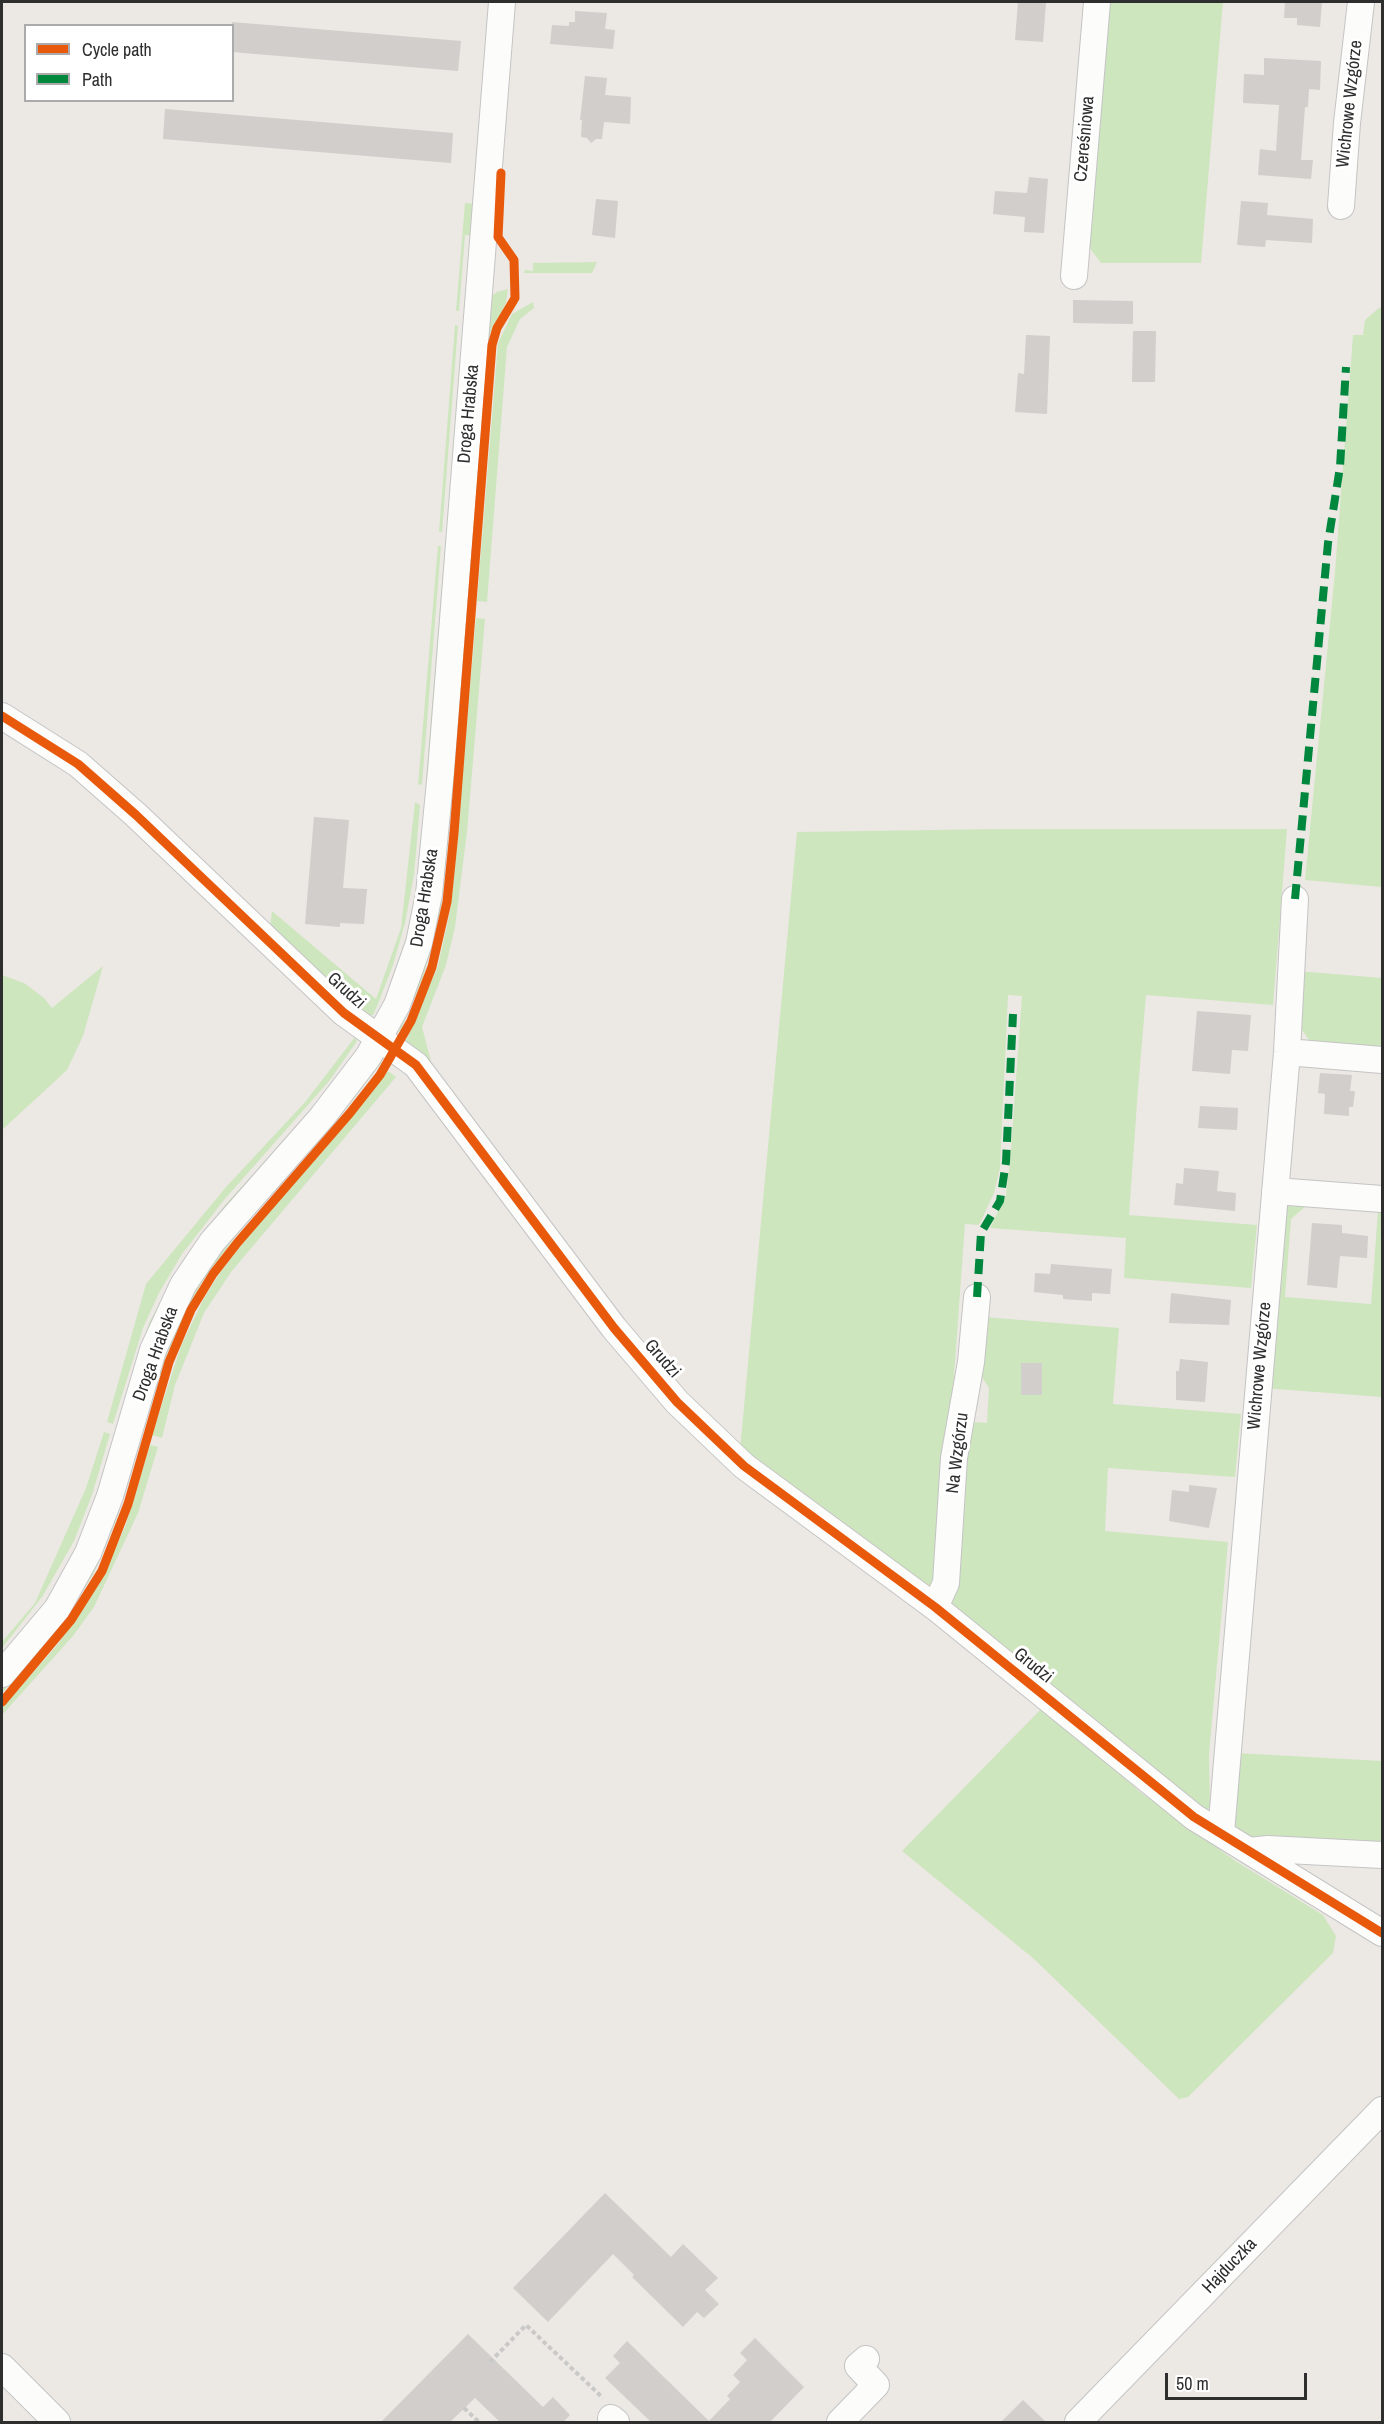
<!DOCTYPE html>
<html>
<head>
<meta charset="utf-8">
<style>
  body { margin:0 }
  #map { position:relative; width:1384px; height:2424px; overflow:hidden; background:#ece8e4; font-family:"Archivo Narrow",sans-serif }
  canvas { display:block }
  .frame { position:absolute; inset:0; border:3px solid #2e2e2e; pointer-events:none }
  .legend { position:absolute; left:24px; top:24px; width:210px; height:78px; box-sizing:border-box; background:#fff; border:2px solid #ababab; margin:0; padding:8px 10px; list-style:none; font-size:18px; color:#2e2e2e }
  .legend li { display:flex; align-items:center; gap:12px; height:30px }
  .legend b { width:30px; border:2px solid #ababab }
  .scale { position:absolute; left:1165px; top:2373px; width:142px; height:27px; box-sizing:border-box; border:3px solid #2e2e2e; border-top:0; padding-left:8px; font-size:18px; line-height:21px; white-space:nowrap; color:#2e2e2e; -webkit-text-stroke:4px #fff; paint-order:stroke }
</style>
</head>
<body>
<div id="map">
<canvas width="1384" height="2424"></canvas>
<div class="frame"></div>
<ul class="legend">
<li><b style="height:8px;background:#e8590c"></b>Cycle path</li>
<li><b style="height:8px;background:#00873e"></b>Path</li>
</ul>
<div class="scale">50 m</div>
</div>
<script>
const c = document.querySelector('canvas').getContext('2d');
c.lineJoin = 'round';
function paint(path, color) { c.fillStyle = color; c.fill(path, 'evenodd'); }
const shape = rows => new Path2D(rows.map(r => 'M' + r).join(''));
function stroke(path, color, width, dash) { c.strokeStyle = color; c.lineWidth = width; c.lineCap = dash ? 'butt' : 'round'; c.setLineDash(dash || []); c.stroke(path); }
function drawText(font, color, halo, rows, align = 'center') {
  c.font = font + ' "Archivo Narrow",sans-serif'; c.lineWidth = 6; c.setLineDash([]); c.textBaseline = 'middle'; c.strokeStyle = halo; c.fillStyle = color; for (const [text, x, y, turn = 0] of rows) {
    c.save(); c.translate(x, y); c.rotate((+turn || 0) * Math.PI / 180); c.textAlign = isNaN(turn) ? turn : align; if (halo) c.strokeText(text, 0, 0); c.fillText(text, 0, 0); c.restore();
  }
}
const green = shape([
  [1108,2,1223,2,1201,263,1101,263,1089,247],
  [465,203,476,204,473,236,465,235,459,311,456,311],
  [597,262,592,273,524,273,525,270,533,271,533,263],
  [508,289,506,303,488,338,467,600,489,298,497,292],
  [533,302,534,308,520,319,507,347,487,602,477,601,498,343,512,314],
  [1379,308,1382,308,1382,887,1305,880,1335,572,1353,335,1363,335,1365,320],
  [455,325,458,326,442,532,439,532],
  [438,546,441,546,422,784,418,785],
  [445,546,449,551,430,776,426,780],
  [465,618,441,909,423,978,399,1034],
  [476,618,485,619,467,832,455,927,446,965,422,1027,432,1065,404,1045,438,966,451,907],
  [415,802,420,805,414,875,405,923,393,965,378,1004,373,1015,364,1015,270,928,272,911,376,999,401,928],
  [1001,829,1287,829,1273,1005,1146,995,1138,1089,1129,1215,1257,1225,1251,1288,1124,1278,1126,1238,990,1228,1006,1195,1010,1162,1022,996,1008,995,1000,1168,994,1193,979,1225,965,1224,939,1581,932,1595,740,1450,797,832],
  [103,966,83,1036,67,1070,2,1130,2,975,24,983,44,998,52,1008],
  [1297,971,1382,978,1382,1053,1314,1047,1293,1017],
  [355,1037,357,1041,330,1080,224,1200,182,1254,159,1293,143,1328,113,1424,107,1422,146,1284,226,1187,306,1101],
  [358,1048,356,1057,228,1208,122,1422,117,1425,149,1323,183,1260,225,1205,308,1114],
  [382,1062,334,1124,246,1222,201,1284,167,1354,142,1432,139,1427,157,1367,203,1271,377,1064],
  [388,1071,396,1077,231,1272,204,1313,175,1385,162,1438,152,1435,181,1346,204,1298,220,1273,252,1231,349,1121],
  [1288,1203,1306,1206,1291,1219,1285,1297,1371,1304,1378,1211,1382,1211,1382,1397,1263,1388,1278,1218],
  [984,1317,1119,1328,1113,1404,1241,1414,1235,1477,1108,1468,1105,1531,1228,1542,1209,1754,1210,1808,1200,1812,946,1607,954,1574,972,1422,987,1423,989,1388,980,1374],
  [104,1432,110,1434,92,1495,74,1541,42,1597,2,1648,2,1642,35,1603,86,1488],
  [140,1442,117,1518,93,1575,55,1633,2,1693,2,1686,21,1665,134,1445],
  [150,1445,158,1447,138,1513,94,1607,73,1636,2,1715,2,1708,58,1644,99,1584,125,1527],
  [1043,1707,1140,1792,1234,1860,1323,1915,1336,1936,1333,1953,1188,2097,1179,2099,1034,1959,902,1851],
  [1236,1753,1382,1761,1382,1847,1249,1838,1229,1826]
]);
const building = shape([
  [1018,2,1046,2,1043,42,1015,40],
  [1285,2,1322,2,1320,27,1297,25,1297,18,1284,18],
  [575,11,607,13,605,29,615,30,613,49,550,44,552,25,569,26,569,22,575,22],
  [232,22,461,41,458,71,232,52],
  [1264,58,1321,61,1320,90,1309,89,1308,107,1305,107,1301,160,1313,160,1311,179,1258,175,1260,149,1276,151,1279,105,1243,103,1244,74,1264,75],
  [585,76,607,78,605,95,631,97,630,124,604,122,602,139,596,139,591,143,587,138,581,137,582,120,580,120],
  [165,109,453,133,451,163,163,139],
  [1029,177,1048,179,1044,233,1024,232,1025,217,993,214,995,191,1027,193],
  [596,199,618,201,615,238,592,235],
  [1241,201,1268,203,1267,215,1313,219,1312,243,1266,240,1265,247,1237,245],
  [1073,300,1133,301,1133,324,1073,323],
  [1133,331,1156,331,1155,382,1132,382],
  [1026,335,1050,336,1047,414,1015,412,1018,373,1024,374],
  [314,817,349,820,343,888,367,889,364,924,340,923,340,927,305,924],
  [1197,1011,1251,1015,1248,1051,1232,1050,1230,1074,1192,1071],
  [1320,1073,1352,1075,1350,1091,1355,1091,1353,1107,1349,1107,1349,1116,1324,1114,1325,1094,1318,1093],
  [1200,1106,1238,1108,1237,1130,1198,1128],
  [1184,1168,1219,1171,1217,1191,1236,1193,1235,1211,1174,1205,1176,1183,1183,1184],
  [1312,1223,1342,1225,1342,1233,1368,1236,1367,1258,1340,1256,1337,1288,1307,1285],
  [1051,1264,1112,1269,1110,1294,1092,1293,1092,1301,1063,1299,1063,1295,1034,1292,1035,1273,1050,1274],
  [1171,1293,1231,1300,1229,1325,1169,1323],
  [1180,1359,1208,1362,1205,1402,1176,1400,1176,1371,1179,1371],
  [1021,1363,1042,1363,1042,1395,1021,1395],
  [1189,1485,1217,1488,1209,1528,1169,1521,1172,1490,1189,1492],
  [605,2193,671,2257,683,2244,718,2278,705,2290,719,2304,704,2318,697,2312,683,2327,632,2277,634,2275,613,2254,548,2322,513,2288],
  [468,2334,543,2407,553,2397,570,2415,563,2422,500,2422,475,2398,450,2422,381,2422],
  [755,2338,804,2387,770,2422,651,2422,605,2378,620,2363,613,2356,627,2341,709,2421,730,2399,727,2396,740,2382,733,2375,747,2360,740,2353],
  [1023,2400,1046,2422,1001,2422]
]);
const path = shape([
  [490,2362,526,2325,603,2398],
  [464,2408,479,2422]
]);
const minor = shape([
  [1341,206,1347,123,1361,2],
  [1074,276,1097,2],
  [2,716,78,764,136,815,344,1013,416,1065,614,1328,677,1402,744,1466,935,1607,1194,1817,1382,1933],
  [1287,1052,1382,1060],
  [1275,1191,1382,1199],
  [935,1607,946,1583,954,1458,971,1362,977,1297],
  [2,1674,57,1609,88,1553,110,1496,153,1350,183,1285,212,1242,322,1117,368,1057,397,1005,419,943,429,894,441,771,502,2],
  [1221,1833,1287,1052,1295,899],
  [1249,1851,1268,1849,1382,1855],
  [2,2367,57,2422],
  [611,2418,616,2422],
  [840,2422,876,2385,858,2366,866,2359],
  [1078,2422,1382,2110]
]);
const quiet = shape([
  [1295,899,1328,543,1340,467,1346,367],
  [977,1297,981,1233,1000,1201,1006,1162,1013,1014]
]);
const cycleway = shape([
  [2,716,78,764,136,815,344,1013,416,1065,614,1328,677,1402,744,1466,935,1607,1194,1817,1382,1933],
  [2,1702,71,1620,102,1571,128,1504,169,1362,191,1310,213,1274,238,1242,350,1113,380,1075,411,1021,432,967,447,902,454,833,492,345,497,328,515,298,514,260,498,237,501,173]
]);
const streetNames = [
  ["Wichrowe Wzgórze",1350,104,-84],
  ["Czereśniowa",1085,139,-85],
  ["Droga Hrabska",469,414,-85],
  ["Droga Hrabska",425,898,-81],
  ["Grudzi",346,991,42],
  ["Droga Hrabska",156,1354,-70],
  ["Grudzi",662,1359,49],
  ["Wichrowe Wzgórze",1260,1366,-85],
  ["Na Wzgórzu",958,1453,-83],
  ["Grudzi",1033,1666,39],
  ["Hajduczka",1230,2266,-46]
];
paint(green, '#cee6be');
paint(building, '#d1cecb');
stroke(minor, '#c5c4c5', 28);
stroke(path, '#c9c9c8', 4, [4.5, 3]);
stroke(minor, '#fcfcfb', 26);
stroke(quiet, '#00873e', 8, [15, 8]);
stroke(cycleway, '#e8590c', 9);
drawText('18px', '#2e2e2e', '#fff', streetNames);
</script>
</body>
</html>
